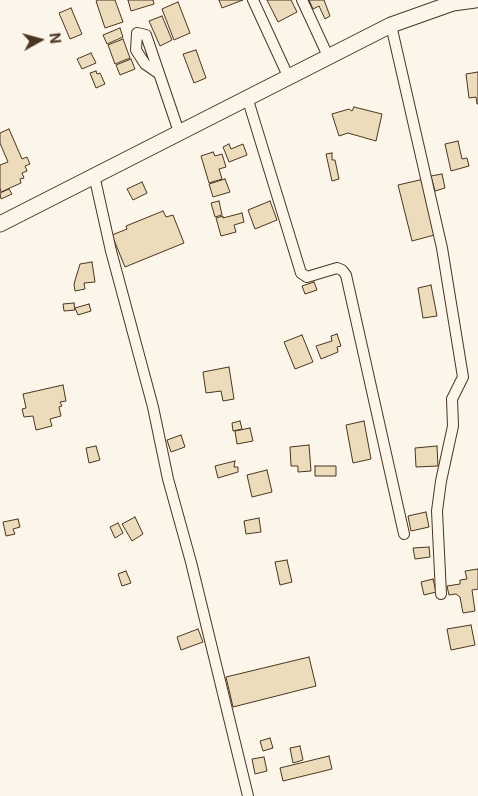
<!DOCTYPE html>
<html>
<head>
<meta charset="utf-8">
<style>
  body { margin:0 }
  #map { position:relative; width:478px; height:796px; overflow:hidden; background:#fbf6e9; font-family:Inter,sans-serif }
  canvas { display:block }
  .north { position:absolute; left:15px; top:15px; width:50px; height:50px; -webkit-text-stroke:4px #fbf6e9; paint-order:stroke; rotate:83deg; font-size:14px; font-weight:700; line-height:20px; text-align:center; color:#4a3520 }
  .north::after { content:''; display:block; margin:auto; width:18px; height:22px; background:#4a3520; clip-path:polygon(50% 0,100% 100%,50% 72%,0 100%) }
</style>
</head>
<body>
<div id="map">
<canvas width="478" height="796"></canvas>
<div class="north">N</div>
</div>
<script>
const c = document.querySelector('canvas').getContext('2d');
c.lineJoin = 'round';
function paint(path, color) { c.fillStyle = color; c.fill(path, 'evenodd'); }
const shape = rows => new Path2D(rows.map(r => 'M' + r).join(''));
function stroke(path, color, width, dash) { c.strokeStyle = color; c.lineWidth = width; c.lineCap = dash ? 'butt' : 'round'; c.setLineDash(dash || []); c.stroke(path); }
const building = shape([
  [98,0,115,0,123,22,105,28,96,1,98,0],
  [128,0,153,0,154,4,131,11,128,0],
  [219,0,243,0,222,8,219,0],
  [267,0,291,0,297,12,278,22,267,0],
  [309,0,324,0,330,16,325,19,319,6,313,9,309,0],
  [178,2,190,33,174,40,162,9,178,2],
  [71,8,82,34,70,39,59,13,71,8],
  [162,16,172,40,160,46,149,21,162,16],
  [120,28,123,37,107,44,103,35,120,28],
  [123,39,130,58,115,64,108,45,123,39],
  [196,50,206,78,194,83,183,54,196,50],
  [91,53,96,63,82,69,77,59,91,53],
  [131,59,135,69,120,75,116,65,131,59],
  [96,71,97,74,100,73,105,84,96,88,90,73,96,71],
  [478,72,478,104,477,104,476,97,469,98,466,74,478,72],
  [354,107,382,114,376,141,348,133,339,136,332,114,349,109,352,111,354,107],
  [9,129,22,159,27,157,30,164,25,166,27,171,22,173,24,178,20,179,21,183,1,192,0,188,0,165,8,162,0,143,0,133,9,129],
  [458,141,462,159,467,158,469,166,451,171,445,144,458,141],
  [229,144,231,149,243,144,247,155,229,162,223,147,229,144],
  [213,152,215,156,222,154,226,167,219,169,222,179,209,183,201,156,213,152],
  [332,153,332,160,335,160,339,179,332,181,326,154,332,153],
  [442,174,445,188,435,191,431,176,442,174],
  [225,179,230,192,213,197,209,184,225,179],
  [424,179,438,234,412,241,398,185,424,179],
  [142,182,147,193,133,200,127,189,142,182],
  [9,189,12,194,1,199,0,193,9,189],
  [219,201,222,215,215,217,211,203,219,201],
  [270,201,277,220,255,229,248,210,270,201],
  [163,211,166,217,173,215,184,243,125,267,112,235,127,229,126,226,163,211],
  [242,213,244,222,234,225,236,232,221,236,216,218,223,216,223,218,242,213],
  [92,262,95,282,84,283,85,289,75,291,74,284,80,264,92,262],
  [314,282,317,290,305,294,302,286,314,282],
  [431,285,437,316,423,318,418,288,431,285],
  [74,303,75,310,64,311,63,304,74,303],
  [89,304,91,311,78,315,75,308,89,304],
  [337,334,341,346,337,347,338,352,321,359,316,346,332,341,331,336,337,334],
  [302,335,313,362,295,369,284,342,302,335],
  [229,367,234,399,223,401,221,391,206,393,203,372,229,367],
  [63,385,66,401,60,402,62,406,59,407,61,416,50,419,52,426,36,430,33,416,24,417,22,409,26,408,23,394,63,385],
  [240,421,242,429,233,431,232,423,240,421],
  [364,421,371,459,353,463,346,425,364,421],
  [250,428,253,441,237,444,235,431,250,428],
  [181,435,185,447,171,452,167,440,181,435],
  [309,445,311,471,298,472,298,466,291,466,290,447,309,445],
  [96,446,100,460,89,463,86,448,96,446],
  [437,446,438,466,416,467,415,448,437,446],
  [235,461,234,467,238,467,238,472,218,478,215,466,235,461],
  [315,466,336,466,336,476,315,476,315,466],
  [267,470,272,492,252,497,247,475,267,470],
  [426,512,429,527,411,531,408,516,426,512],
  [135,517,143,534,132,541,122,524,135,517],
  [259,518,261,532,246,534,244,521,259,518],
  [18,519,20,527,13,529,15,534,6,536,3,522,18,519],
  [118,523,123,533,115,538,110,527,118,523],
  [429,547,430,557,415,559,413,548,429,547],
  [287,560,292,582,280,585,275,562,287,560],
  [478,569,478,589,472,590,475,611,463,613,460,597,456,594,449,595,447,586,460,584,460,580,467,579,465,571,478,569],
  [126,571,131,583,122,586,118,574,126,571],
  [433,579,436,592,424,595,421,582,433,579],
  [471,625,475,645,451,650,447,629,471,625],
  [198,629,203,642,181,650,177,637,198,629],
  [309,657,316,686,233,707,226,677,309,657],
  [270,738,273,748,263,751,260,741,270,738],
  [300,746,303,760,293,763,290,748,300,746],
  [329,756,332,769,283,781,280,768,329,756],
  [264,757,267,771,255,774,252,759,264,757]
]);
const minor = shape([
  [253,0,288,76],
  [302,0,328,56],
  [391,25,442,248,463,377,452,399,453,426,441,481,437,511,441,594],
  [158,73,145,64,136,50,137,33,146,35,179,132],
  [247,97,301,273,307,277,337,268,342,270,346,275,404,534],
  [94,175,111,251,153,407,168,479,191,562,248,796]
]);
const primary = shape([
  [0,224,391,25,453,3,475,0]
]);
paint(building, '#ecdcbc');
stroke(building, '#4a3520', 1);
stroke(minor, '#4a3520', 12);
stroke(primary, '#4a3520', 17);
stroke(minor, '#fbf6e9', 10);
stroke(primary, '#fbf6e9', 15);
</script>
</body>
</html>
